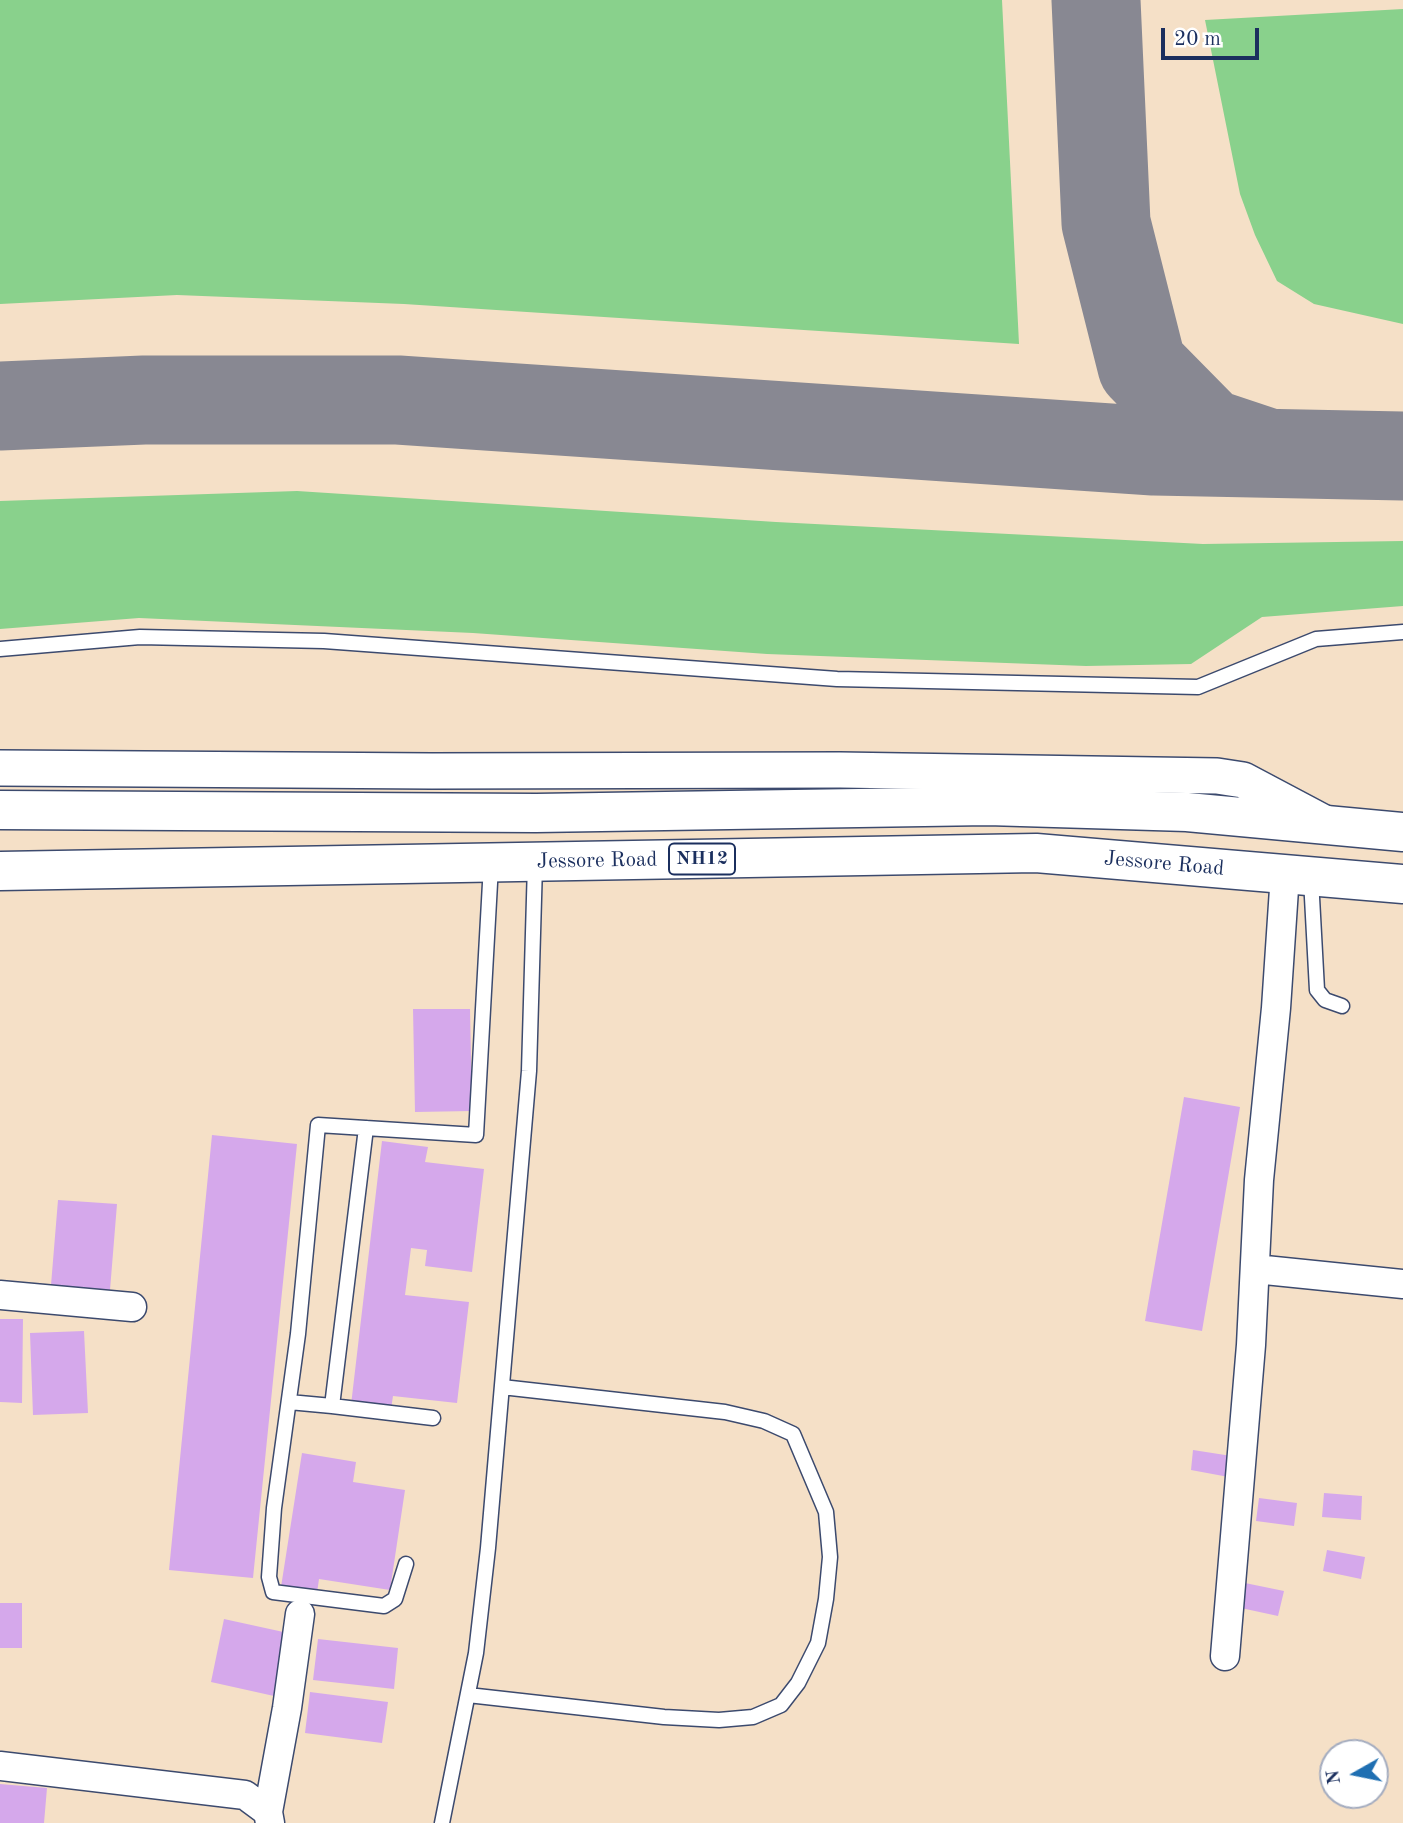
<!DOCTYPE html>
<html>
<head>
<meta charset="utf-8">
<style>
  body { margin:0 }
  #map { position:relative; width:1403px; height:1823px; overflow:hidden; background:#f5e0c7; font-family:"Old Standard TT",serif }
  canvas { display:block }
  .north { position:absolute; left:1319px; top:1739px; width:70px; height:70px; box-sizing:border-box; background:#fff; border:2px solid #a4acbf; border-radius:50%; rotate:261deg; font-size:19px; font-weight:700; line-height:28px; text-align:center; color:#1b2f5e }
  .north::after { content:''; display:block; margin:auto; width:24px; height:32px; background:#1f6fb2; clip-path:polygon(50% 0,100% 100%,50% 72%,0 100%) }
  .scale { position:absolute; left:1161px; top:28px; width:98px; height:32px; box-sizing:border-box; border:4px solid #1b2f5e; border-top:0; padding-left:9px; font-size:21px; line-height:24px; white-space:nowrap; color:#1b2f5e; -webkit-text-stroke:5px #fff; paint-order:stroke }
</style>
</head>
<body>
<div id="map">
<canvas width="1403" height="1823"></canvas>
<div class="north">N</div>
<div class="scale">20 m</div>
</div>
<script>
const c = document.querySelector('canvas').getContext('2d');
c.lineJoin = 'round';
function paint(path, color) { c.fillStyle = color; c.fill(path, 'evenodd'); }
const shape = rows => new Path2D(rows.map(r => 'M' + r).join(''));
function stroke(path, color, width, dash) { c.strokeStyle = color; c.lineWidth = width; c.lineCap = dash ? 'butt' : 'round'; c.setLineDash(dash || []); c.stroke(path); }
function drawText(font, color, halo, rows, align = 'center') {
  c.font = font + ' "Old Standard TT",serif'; c.lineWidth = 6; c.setLineDash([]); c.textBaseline = 'middle'; c.strokeStyle = halo; c.fillStyle = color; for (const [text, x, y, turn = 0] of rows) {
    c.save(); c.translate(x, y); c.rotate((+turn || 0) * Math.PI / 180); c.textAlign = isNaN(turn) ? turn : align; if (halo) c.strokeText(text, 0, 0); c.fillText(text, 0, 0); c.restore();
  }
}
const green = shape([
  [0,0,1002,0,1019,344,404,304,177,295,0,304],
  [1403,9,1403,324,1314,304,1277,281,1255,235,1240,194,1205,20],
  [297,491,776,522,1203,544,1403,541,1403,606,1262,617,1191,664,1086,666,767,654,473,633,139,618,0,629,0,501]
]);
const taxiway = shape([
  [1096,0,1106,223,1142,366,1208,433,1265,452],
  [0,406,144,400,398,400,1154,451,1403,456]
]);
const building = shape([
  [413,1009,470,1009,472,1111,415,1112],
  [1184,1097,1240,1107,1202,1331,1145,1321],
  [212,1135,297,1144,253,1578,169,1570],
  [382,1141,428,1147,425,1162,484,1169,472,1272,425,1266,427,1250,411,1248,405,1295,469,1302,457,1403,393,1396,391,1409,351,1405],
  [58,1200,117,1204,110,1290,51,1285],
  [0,1319,23,1319,22,1403,0,1402],
  [84,1331,88,1413,33,1415,30,1333],
  [1193,1450,1238,1457,1234,1478,1191,1470],
  [302,1453,356,1462,353,1482,405,1490,390,1590,319,1579,317,1593,281,1587],
  [1324,1493,1362,1496,1361,1520,1322,1517],
  [1259,1498,1297,1503,1294,1526,1256,1521],
  [1327,1550,1365,1557,1361,1579,1323,1571],
  [1245,1583,1284,1591,1278,1616,1241,1608],
  [0,1603,22,1603,22,1648,0,1648],
  [224,1619,288,1633,274,1696,211,1682],
  [318,1639,398,1648,394,1689,313,1680],
  [310,1692,388,1702,382,1743,305,1733],
  [0,1784,47,1788,44,1823,0,1823]
]);
const service = shape([
  [0,649,140,637,324,641,837,679,1198,687,1316,639,1403,632],
  [1311,879,1317,990,1325,1000,1342,1006],
  [366,1128,332,1406,433,1418],
  [289,1402,332,1406],
  [406,1564,395,1599,384,1606,273,1592,269,1577,274,1508,298,1334,318,1125,476,1135,491,865],
  [468,1695,664,1717,719,1720,753,1717,781,1705,798,1683,818,1643,826,1599,830,1557,826,1512,793,1434,764,1421,725,1412,502,1387],
  [442,1823,476,1653,488,1548,529,1071,535,864]
]);
const minor = shape([
  [1255,1269,1403,1284],
  [0,1295,132,1307],
  [1225,1656,1251,1345,1259,1180,1276,1008,1285,874],
  [0,1766,245,1795,268,1812,270,1823],
  [268,1812,287,1708,300,1614]
]);
const tertiary = shape([
  [0,768,432,771,840,770,1217,776,1243,780,1326,824]
]);
const trunk = shape([
  [0,810,536,813,988,806,1187,812,1403,832],
  [0,871,1036,853,1403,884]
]);
const shields = [
  [702,859,66]
];
const shieldNames = [
  ["NH12",702,859]
];
const streetNames = [
  ["Jessore Road",597,861,-1],
  ["Jessore Road",1164,864,5]
];
paint(green, '#89d18c');
stroke(taxiway, '#888892', 89);
paint(building, '#d5a8eb');
stroke(service, '#3c4a6e', 17);
stroke(minor, '#3c4a6e', 31);
stroke(tertiary, '#3c4a6e', 38);
stroke(trunk, '#3c4a6e', 41);
stroke(service, '#fff', 14);
stroke(minor, '#fff', 28);
stroke(tertiary, '#fff', 35);
stroke(trunk, '#fff', 38);
for (const [x, y, w] of shields) { const box = new Path2D(); box.roundRect(x - w / 2, y - 15.5, w, 31, 5); c.fillStyle = '#fff'; c.fill(box); stroke(box, '#1b2f5e', 2); }
drawText('bold 19px', '#1b2f5e', null, shieldNames);
drawText('21px', '#1b2f5e', '#fff', streetNames);
</script>
</body>
</html>
